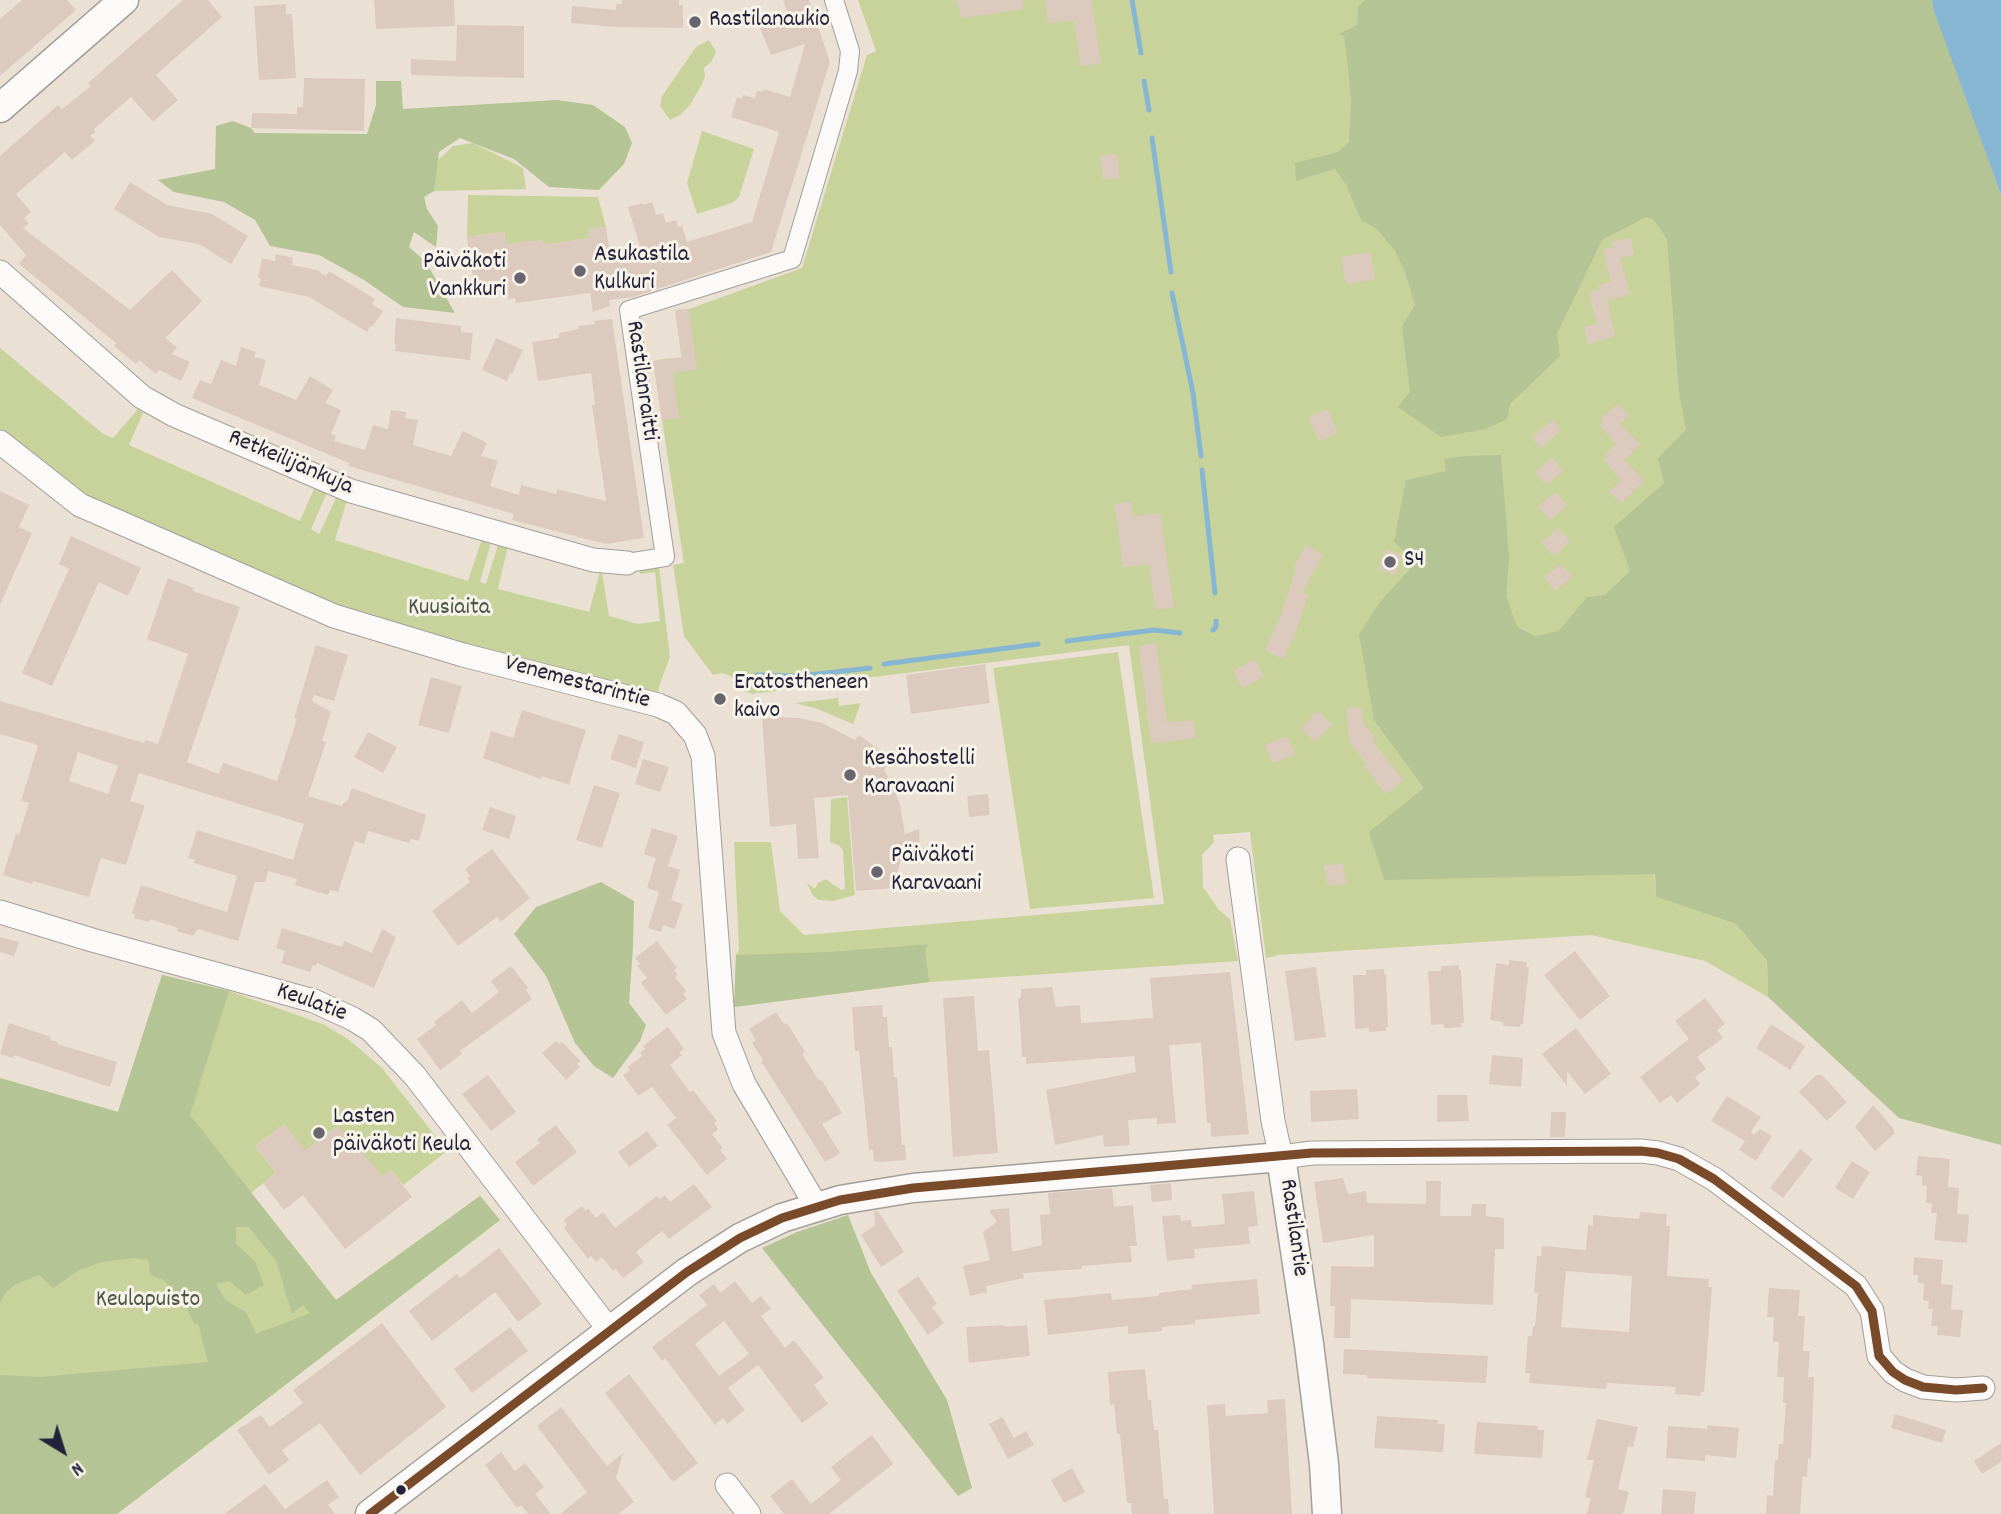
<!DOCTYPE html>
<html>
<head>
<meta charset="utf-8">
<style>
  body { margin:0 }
  #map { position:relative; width:2001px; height:1514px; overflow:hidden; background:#eae1d4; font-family:Dekko,sans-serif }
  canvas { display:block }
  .north { position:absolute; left:28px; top:1416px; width:70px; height:70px; -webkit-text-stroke:5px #f7f3e8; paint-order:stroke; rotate:142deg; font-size:19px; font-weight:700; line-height:28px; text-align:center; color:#22223b }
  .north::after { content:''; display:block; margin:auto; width:24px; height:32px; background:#22223b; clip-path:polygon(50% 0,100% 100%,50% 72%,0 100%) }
</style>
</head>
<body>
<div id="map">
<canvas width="2001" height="1514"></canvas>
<div class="north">N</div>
</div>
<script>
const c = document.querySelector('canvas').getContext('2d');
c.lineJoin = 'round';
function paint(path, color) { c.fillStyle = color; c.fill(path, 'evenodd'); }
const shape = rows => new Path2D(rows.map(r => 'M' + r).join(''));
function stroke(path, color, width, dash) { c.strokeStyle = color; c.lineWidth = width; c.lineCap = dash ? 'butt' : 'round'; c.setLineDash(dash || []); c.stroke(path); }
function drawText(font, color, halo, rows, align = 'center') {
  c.font = font + ' Dekko,sans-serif'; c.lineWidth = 6; c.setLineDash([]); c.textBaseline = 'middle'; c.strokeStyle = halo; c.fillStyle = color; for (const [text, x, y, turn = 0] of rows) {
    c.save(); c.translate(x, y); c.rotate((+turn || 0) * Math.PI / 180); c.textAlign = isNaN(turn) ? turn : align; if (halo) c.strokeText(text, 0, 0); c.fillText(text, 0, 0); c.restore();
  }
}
const green = shape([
  [858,0,1758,0,1725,360,1653,849,1656,897,1736,924,1767,961,1768,997,1705,961,1591,935,1278,955,1266,958,1250,832,1213,835,1214,842,1202,855,1203,887,1219,910,1230,919,1238,961,929,982,734,1007,736,955,739,950,734,842,771,842,780,911,804,935,1164,904,1129,645,826,683,823,685,759,693,757,692,754,694,743,691,733,678,728,675,722,673,713,675,684,636,673,565,684,563,653,361,670,358,671,362,682,360,675,310,689,309,802,268,867,55,876,51],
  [709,40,716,52,711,62,704,68,705,76,702,84,690,105,680,115,670,120,660,106,662,96,696,47],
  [702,131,754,149,739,197,732,203,697,214,687,183],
  [473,143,523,168,526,189,434,191,437,161,453,146],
  [468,195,598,197,606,227,589,229,590,238,543,245,542,240,516,243,507,250,504,232,467,237],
  [0,348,102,433,113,438,138,409,143,413,129,445,300,521,314,489,317,486,328,490,311,529,319,534,337,496,347,500,335,540,468,581,482,539,489,542,490,546,480,582,486,584,498,545,508,546,498,589,589,612,600,572,602,572,609,616,638,624,660,621,655,572,640,574,640,570,659,567,670,657,659,686,658,697,379,624,74,490,0,431],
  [1118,652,1154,898,1030,909,993,668],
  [838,698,839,706,861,703,853,724,815,708,795,703],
  [847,797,855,895,833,901,819,900,813,896,807,883,815,889,818,883,826,879,841,890,845,889,843,851,840,846,830,842,831,799],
  [162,975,229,991,325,1025,349,1040,382,1068,447,1151,403,1185,391,1170,378,1180,358,1147,355,1149,337,1126,304,1152,284,1124,255,1146,276,1173,251,1193,336,1300,480,1196,500,1220,117,1514,0,1514,0,1078,118,1112]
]);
const forest = shape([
  [1365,0,1932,0,2001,195,2001,1145,1899,1118,1768,997,1767,961,1736,924,1656,897,1655,874,1384,880,1369,832,1424,788,1374,720,1359,634,1380,602,1411,568,1405,552,1394,542,1406,480,1446,471,1444,459,1466,456,1501,455,1509,558,1506,595,1517,627,1535,636,1559,631,1587,597,1605,595,1630,571,1614,527,1664,483,1658,458,1686,430,1679,392,1667,239,1653,219,1646,217,1602,240,1557,334,1560,356,1510,404,1507,419,1486,429,1441,437,1398,407,1410,392,1402,326,1415,305,1405,272,1395,251,1377,229,1361,220,1346,185,1335,169,1296,181,1295,163,1338,152,1349,142,1351,101,1348,68,1344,36,1339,34,1357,25,1358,7],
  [376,81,401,81,403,109,557,100,593,105,625,127,632,143,624,164,599,190,549,187,514,159,460,138,439,152,434,191,424,197,427,209,438,226,436,247,414,232,409,247,426,262,455,313,403,307,364,280,319,255,270,246,255,220,224,202,174,192,158,180,215,169,216,126,233,121,251,128,255,133,367,134,376,105],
  [601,882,634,901,633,947,629,1003,646,1025,640,1041,613,1078,594,1066,575,1043,546,976,514,934,536,907],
  [928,944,925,950,929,982,734,1007,736,955,831,952],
  [162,975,229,991,190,1115,336,1300,480,1196,500,1220,117,1514,0,1514,0,1375,40,1377,208,1362,198,1323,195,1325,184,1303,182,1304,165,1281,151,1275,148,1260,134,1258,102,1262,78,1271,53,1288,39,1275,16,1284,5,1293,0,1303,0,1078,118,1112],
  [236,1227,249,1227,276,1261,292,1314,303,1305,310,1313,256,1334,246,1312,225,1300,216,1284,229,1281,246,1295,264,1285,255,1261,236,1244],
  [848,1215,871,1273,947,1400,972,1488,958,1496,762,1248,797,1232]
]);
const water = shape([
  [1932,0,2001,0,2001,195,1934,11]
]);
const stream = shape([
  [1132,0,1141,53],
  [1144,81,1149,110],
  [1152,138,1171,272],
  [1172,293,1193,393,1201,456],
  [1202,470,1215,593],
  [1213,630,1216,627,1216,621],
  [1067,641,1154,630,1180,633],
  [884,664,1038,644],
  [757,675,800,676,870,668]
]);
const building = shape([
  [22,0,67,0,76,10,0,76,0,19],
  [183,0,208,0,222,17,156,75,178,100,153,122,131,97,94,129,95,132,90,136,95,141,72,160,65,152,16,194,31,212,24,218,29,223,23,228,130,310,172,270,202,301,165,338,177,347,172,354,190,362,181,381,159,370,156,374,139,360,136,364,114,346,116,343,19,264,26,255,0,225,0,156,58,105,62,109,91,86,88,83],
  [374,0,454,0,455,26,376,29],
  [622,0,679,0,679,5,683,5,683,28,616,27,571,23,572,6,616,10,616,4,622,4],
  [783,0,809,0,830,62,771,252,633,297,609,300,610,306,593,312,590,293,516,303,515,298,508,299,506,288,475,292,467,237,504,232,506,244,542,240,543,245,590,238,589,229,606,227,611,260,641,250,628,207,643,203,643,205,652,202,656,215,663,213,666,223,676,220,678,227,682,226,687,242,752,222,779,132,731,117,737,97,742,99,743,95,755,98,757,91,763,92,764,89,790,97,805,44,771,55,760,28,760,21,787,11],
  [956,0,1023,0,1023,9,962,18],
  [1045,0,1091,0,1101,63,1081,66,1074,20,1048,23],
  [286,4,286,14,292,14,296,78,259,80,254,6],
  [457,25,524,26,524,78,411,75,411,59,456,61],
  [304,78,365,79,364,131,251,128,252,113,297,114,297,107,303,107],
  [1117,154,1120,178,1103,180,1100,156],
  [130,182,167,205,212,214,248,236,231,264,199,244,159,237,114,209],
  [1631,238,1634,254,1620,258,1630,294,1607,300,1615,336,1588,344,1584,327,1597,324,1589,293,1600,290,1598,285,1611,282,1603,250,1613,248,1612,242],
  [1370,252,1375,279,1346,284,1341,257],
  [276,254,293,258,292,265,317,270,326,276,329,271,375,299,372,304,383,311,372,327,370,326,367,332,309,297,259,286,261,278,258,278,262,258,275,261],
  [689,309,697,369,673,373,679,418,662,420,653,361,682,357,675,310],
  [396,318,461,326,461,332,473,333,470,360,395,351,396,344,394,344],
  [612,319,644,538,606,544,512,520,514,514,348,466,349,463,192,398,200,380,211,384,221,360,236,366,241,347,256,352,254,357,266,360,259,385,296,400,310,376,333,390,325,403,341,410,331,434,336,436,334,441,365,450,373,425,388,429,391,410,406,412,405,418,418,420,413,445,451,456,463,431,487,443,481,456,498,461,490,486,519,495,521,485,556,494,557,489,606,501,592,405,595,405,591,373,538,381,532,342,559,338,559,333,579,329,578,326,595,324,594,321],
  [496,338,523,350,512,374,510,373,507,381,482,370],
  [1617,404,1629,416,1620,424,1640,445,1624,460,1644,481,1621,503,1609,491,1621,480,1604,461,1608,457,1605,454,1616,444,1600,425,1604,421,1601,418],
  [1328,409,1337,433,1319,441,1309,417],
  [1552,420,1561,430,1541,448,1532,438],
  [1552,458,1563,471,1546,485,1535,472],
  [0,491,29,505,19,527,32,533,0,605],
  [1555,492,1567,506,1550,520,1538,506],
  [1131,502,1133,517,1160,513,1174,607,1156,610,1149,564,1123,567,1115,504],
  [1558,528,1570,542,1553,556,1542,542],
  [71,536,141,568,128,596,99,582,52,686,22,673,69,569,59,564],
  [1306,545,1323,555,1302,593,1308,595,1296,631,1283,659,1265,650,1281,616,1296,568,1294,567],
  [1386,549,1402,556,1395,575,1378,569],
  [1561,564,1572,577,1555,591,1544,577],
  [168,578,194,588,193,591,240,607,187,762,219,774,223,763,277,781,297,719,294,718,316,645,348,655,334,701,314,695,312,701,331,712,322,741,326,742,308,796,342,806,344,802,347,802,352,788,426,815,419,841,411,839,409,843,368,831,364,844,355,841,338,892,330,890,328,895,295,885,297,879,268,871,265,882,255,882,238,941,198,929,193,936,177,931,178,928,150,919,149,922,134,918,135,914,132,913,141,885,227,912,237,876,194,863,195,860,188,858,197,830,293,860,304,824,139,773,130,801,145,805,126,865,101,858,89,897,33,881,32,884,3,875,16,834,19,835,29,803,21,801,38,745,0,734,0,701,144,743,146,740,158,744,188,654,147,639],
  [78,752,118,766,108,794,69,781],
  [1156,643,1167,723,1193,720,1196,738,1151,743,1139,646],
  [1254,659,1264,676,1243,688,1233,671],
  [985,664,990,703,911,714,906,675],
  [431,677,462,686,449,733,418,725],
  [1361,707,1363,723,1375,738,1372,741,1403,780,1386,794,1364,766,1367,764,1350,743,1346,709],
  [522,710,586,730,569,785,542,776,541,779,483,758,491,731,513,738],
  [1318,711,1332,725,1314,742,1301,728],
  [776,717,799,718,822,723,855,740,859,735,892,759,884,770,892,783,900,805,905,834,919,829,920,850,905,845,893,888,856,891,848,795,814,798,819,858,798,859,796,824,770,827,762,719],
  [368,732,397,747,383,773,354,757],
  [619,734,644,742,636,768,610,759],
  [1287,736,1295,754,1273,763,1265,745],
  [643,759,669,767,660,792,635,784],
  [594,785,620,793,602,848,576,840],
  [988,794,990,815,969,817,967,796],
  [490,807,516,816,509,839,482,830],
  [652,828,678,836,668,866,680,870,671,900,683,904,675,929,663,925,661,932,648,928,659,892,647,888,656,858,644,854],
  [492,849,530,898,503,920,500,922,497,917,458,946,432,911,470,882,467,878,470,876,465,869],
  [1343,863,1346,884,1327,885,1324,866],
  [282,928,342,947,344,941,372,953,382,929,396,937,374,988,317,963,316,966,313,965,310,972,281,963,285,951,276,948],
  [0,937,19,942,14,956,0,952],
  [657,941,677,968,674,970,678,975,675,977,686,991,683,994,687,999,666,1015,641,983,647,978,637,966,640,964,635,958],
  [1575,951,1610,996,1580,1020,1544,975],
  [1509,960,1527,962,1526,967,1529,967,1523,1024,1521,1024,1520,1027,1503,1026,1503,1022,1490,1020,1496,963,1509,965],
  [1459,965,1459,970,1461,970,1464,1023,1461,1023,1462,1027,1444,1028,1444,1024,1431,1025,1428,971,1441,971,1441,966],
  [511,966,528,988,526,990,532,999,460,1051,462,1054,440,1070,417,1039,436,1025,434,1022,462,1000,472,1013,499,992,491,981],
  [1316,967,1326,1037,1295,1041,1285,971],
  [1384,969,1384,974,1386,974,1388,1027,1386,1027,1386,1031,1369,1032,1369,1028,1355,1029,1353,975,1366,975,1366,970],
  [1230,972,1249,1134,1211,1137,1211,1123,1207,1123,1201,1043,1169,1045,1176,1123,1157,1124,1157,1118,1128,1120,1130,1145,1104,1147,1103,1135,1055,1145,1046,1090,1136,1072,1134,1056,1026,1064,1026,1057,1022,1057,1021,1037,1018,998,1021,998,1021,989,1052,987,1056,1007,1080,1005,1081,1023,1153,1018,1150,978],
  [974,996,978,1051,989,1050,998,1153,953,1157,943,998],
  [1705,998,1725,1024,1717,1030,1723,1038,1697,1057,1706,1069,1695,1077,1700,1084,1677,1103,1671,1095,1660,1103,1640,1077,1689,1039,1675,1021],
  [882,1005,883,1017,887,1017,889,1047,892,1047,894,1077,897,1077,902,1145,905,1145,906,1160,879,1162,874,1161,873,1150,869,1150,859,1051,855,1051,852,1007],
  [776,1012,784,1024,787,1023,805,1052,802,1054,819,1081,821,1079,842,1113,822,1124,840,1153,825,1162,761,1061,763,1060,752,1043,756,1040,749,1029],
  [9,1023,51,1037,50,1040,58,1042,57,1044,117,1062,110,1087,14,1055,13,1058,0,1054],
  [1771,1024,1805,1046,1790,1070,1756,1048],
  [668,1027,684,1049,679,1053,682,1055,670,1065,690,1092,693,1090,717,1121,714,1123,718,1129,712,1134,723,1148,720,1150,727,1159,707,1175,667,1125,676,1118,652,1087,638,1096,623,1075,630,1070,628,1067,642,1056,640,1053,645,1049,643,1046],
  [1576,1028,1611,1074,1585,1094,1567,1071,1567,1086,1542,1054],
  [556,1041,559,1044,562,1042,580,1061,577,1064,580,1067,566,1080,542,1053],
  [1492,1055,1523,1058,1521,1087,1489,1084],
  [488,1075,516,1112,491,1131,462,1094],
  [1816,1075,1822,1075,1847,1102,1827,1121,1799,1092],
  [1357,1089,1359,1119,1311,1122,1310,1091],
  [1437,1095,1467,1095,1469,1121,1437,1122],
  [1727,1096,1761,1117,1751,1132,1754,1135,1760,1129,1772,1136,1756,1161,1739,1150,1745,1141,1711,1121],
  [1873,1105,1894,1129,1894,1134,1875,1151,1855,1127],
  [1551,1112,1566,1112,1565,1137,1550,1137],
  [284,1124,305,1151,337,1126,355,1149,358,1147,382,1177,391,1170,412,1197,345,1249,303,1195,284,1210,263,1183,276,1173,255,1146],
  [556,1125,577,1152,533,1186,515,1162,540,1143,537,1139],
  [647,1131,658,1146,629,1167,618,1152],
  [1800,1149,1813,1159,1783,1198,1770,1188],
  [1918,1156,1950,1159,1948,1187,1959,1188,1957,1214,1969,1215,1967,1243,1934,1240,1937,1213,1931,1213,1932,1204,1926,1203,1927,1186,1922,1185,1922,1176,1916,1175],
  [1852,1161,1870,1172,1853,1199,1835,1188],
  [1343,1178,1348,1194,1366,1191,1367,1203,1426,1204,1426,1181,1441,1181,1440,1216,1471,1216,1472,1204,1486,1204,1486,1216,1504,1218,1504,1249,1495,1249,1493,1305,1351,1299,1350,1338,1334,1338,1335,1306,1330,1306,1331,1266,1374,1267,1374,1235,1323,1243,1314,1182],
  [1171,1183,1172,1200,1152,1202,1150,1185],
  [694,1184,712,1207,669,1239,662,1231,636,1252,644,1262,623,1278,616,1269,613,1271,602,1257,596,1262,591,1256,588,1259,564,1228,567,1225,564,1220,582,1206,586,1211,588,1208,596,1218,603,1212,615,1228,657,1196,660,1199,665,1195,670,1202],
  [1112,1188,1114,1207,1133,1205,1137,1246,1130,1246,1132,1262,1082,1266,1082,1269,1023,1273,1024,1278,986,1286,987,1292,970,1296,963,1266,990,1260,983,1232,997,1222,989,1210,1009,1208,1012,1252,1042,1245,1040,1215,1050,1214,1048,1193],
  [1254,1191,1258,1226,1248,1227,1250,1244,1194,1249,1195,1258,1167,1261,1162,1216,1180,1215,1181,1221,1191,1220,1192,1227,1225,1224,1222,1194],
  [874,1211,878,1211,904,1252,881,1267,861,1235,875,1225],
  [1640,1212,1667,1214,1666,1226,1670,1226,1667,1276,1709,1279,1708,1287,1712,1287,1704,1392,1701,1392,1700,1396,1675,1394,1676,1387,1607,1383,1606,1389,1529,1383,1530,1373,1525,1373,1528,1336,1532,1336,1533,1326,1535,1326,1538,1293,1534,1292,1537,1256,1541,1256,1542,1246,1586,1250,1588,1225,1593,1226,1593,1215,1639,1219],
  [1566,1271,1632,1276,1629,1332,1561,1327],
  [499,1248,542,1304,518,1322,495,1292,432,1341,409,1311,457,1274,460,1278],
  [1914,1257,1943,1260,1941,1284,1953,1285,1951,1309,1963,1310,1960,1337,1937,1335,1938,1326,1931,1326,1933,1309,1928,1309,1929,1301,1923,1300,1924,1284,1918,1283,1918,1275,1913,1275],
  [918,1276,937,1304,932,1307,944,1323,928,1335,897,1291],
  [1257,1279,1260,1314,1195,1320,1195,1324,1162,1327,1162,1331,1128,1334,1128,1326,1048,1335,1044,1300,1111,1293,1112,1300,1159,1296,1159,1293,1192,1289,1191,1285],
  [735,1281,752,1303,761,1296,771,1309,761,1316,785,1348,794,1340,824,1378,814,1385,828,1404,802,1423,758,1365,728,1388,745,1410,727,1424,723,1418,715,1425,665,1358,662,1361,652,1347,707,1305,699,1295,714,1284,720,1293],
  [724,1321,749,1354,719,1376,695,1344],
  [1769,1288,1800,1290,1798,1316,1805,1316,1803,1351,1810,1351,1808,1377,1814,1377,1811,1459,1808,1458,1807,1477,1803,1476,1802,1483,1800,1514,1766,1514,1767,1495,1773,1496,1775,1460,1778,1460,1779,1444,1783,1444,1786,1403,1783,1403,1784,1377,1777,1377,1779,1342,1773,1342,1774,1317,1767,1317],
  [382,1323,446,1407,360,1475,320,1423,282,1450,289,1460,269,1475,237,1430,261,1415,270,1427,303,1403,293,1390],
  [1004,1325,1004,1327,1027,1325,1030,1356,969,1363,966,1327],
  [510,1327,528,1351,472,1393,454,1369],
  [1344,1349,1488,1356,1486,1383,1367,1378,1367,1375,1343,1374],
  [1145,1369,1148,1400,1151,1400,1154,1430,1158,1430,1164,1499,1168,1499,1169,1514,1132,1514,1131,1503,1127,1503,1120,1434,1117,1434,1114,1404,1110,1405,1108,1372],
  [629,1374,698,1463,673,1482,605,1393],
  [1285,1399,1292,1514,1214,1514,1207,1405,1225,1404,1226,1416,1268,1413,1267,1400],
  [561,1407,607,1466,623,1453,616,1478,634,1502,618,1514,560,1514,587,1492,537,1426],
  [1895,1414,1946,1430,1942,1443,1891,1428],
  [1377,1416,1438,1420,1438,1424,1445,1424,1443,1452,1374,1448],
  [1002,1417,1014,1438,1026,1431,1034,1445,1008,1459,989,1424],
  [1597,1419,1638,1427,1633,1447,1628,1446,1618,1489,1629,1492,1623,1514,1587,1514,1591,1498,1585,1497,1594,1460,1587,1460],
  [1477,1422,1538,1426,1538,1430,1544,1430,1542,1458,1474,1454],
  [1707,1425,1739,1428,1736,1458,1705,1455,1705,1461,1666,1458,1668,1426,1707,1429],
  [872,1435,893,1464,829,1514,784,1514,770,1496,792,1479,811,1504,841,1480,831,1467],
  [2001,1443,2001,1462,1982,1474,1974,1461],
  [501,1452,515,1471,525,1463,544,1487,535,1494,551,1514,528,1514,521,1505,517,1508,485,1465],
  [1072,1468,1085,1492,1064,1503,1051,1480],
  [327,1480,339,1497,328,1505,335,1514,224,1514,265,1484,285,1509],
  [1663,1489,1696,1492,1694,1514,1661,1514]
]);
const pedestrian = shape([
  [627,563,665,557,629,310,792,259,848,71,850,51,834,0]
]);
const minor = shape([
  [0,272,142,397,174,415,351,491,593,560,627,563],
  [0,442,80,505,334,616,463,655,658,705,676,713,695,735,703,756,724,1033,744,1084,817,1207],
  [1238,859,1273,1121,1281,1157,1312,1153,1641,1151,1658,1153,1679,1159,1714,1179,1856,1286,1872,1311,1879,1356,1893,1372,1905,1380,1923,1387,1956,1390,1983,1388],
  [0,912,92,940,314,1001,353,1019,371,1030,415,1076,610,1331],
  [727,1485,749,1514]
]);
const tertiary = shape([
  [0,108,124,0],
  [370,1514,687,1272,740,1238,782,1218,840,1200,913,1188,1281,1157,1309,1344,1324,1464,1327,1514]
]);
const bus1 = shape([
  [370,1514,687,1272,740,1238,782,1218,840,1200,913,1188,1312,1153,1641,1151,1658,1153,1679,1159,1714,1179,1856,1286,1872,1311,1879,1356,1893,1372,1905,1380,1923,1387,1956,1390,1983,1388]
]);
const markers = [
  [695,22,7,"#686571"],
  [580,271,7,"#686571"],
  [520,278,7,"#686571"],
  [1390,562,7,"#686571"],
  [720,699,7,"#686571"],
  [850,775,7,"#686571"],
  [877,872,7,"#686571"],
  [319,1133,7,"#686571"],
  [401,1490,6,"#22223b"]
];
const poiNames = [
  ["Rastilanaukio",709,22],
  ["Asukastila",594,257],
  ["Kulkuri",594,285],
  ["Päiväkoti",506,264,"right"],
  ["Vankkuri",506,292,"right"],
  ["S4",1404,562],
  ["Eratostheneen",734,685],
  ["kaivo",734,713],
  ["Kesähostelli",864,761],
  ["Karavaani",864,789],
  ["Päiväkoti",891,858],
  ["Karavaani",891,886],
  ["Lasten",333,1119],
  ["päiväkoti Keula",333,1147]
];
const streetNames = [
  ["Rastilanraitti",640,381,82],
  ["Retkeilijänkuja",290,464,23],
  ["Venemestarintie",577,684,15],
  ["Keulatie",311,1004,20],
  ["Rastilantie",1292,1228,82]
];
const parkNames = [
  ["Kuusiaita",449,610],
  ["Keulapuisto",148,1302]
];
paint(green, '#c8d39c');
paint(forest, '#b5c495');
paint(water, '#87b6d3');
stroke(stream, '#87b6d3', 5);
paint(building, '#ddcabf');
stroke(pedestrian, '#a49e9a', 20);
stroke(minor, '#a49e9a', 25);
stroke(tertiary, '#a49e9a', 31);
stroke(pedestrian, '#fcfaf9', 18);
stroke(minor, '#fcfaf9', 23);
stroke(tertiary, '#fcfaf9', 28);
stroke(bus1, '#7a4b2a', 9);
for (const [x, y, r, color] of markers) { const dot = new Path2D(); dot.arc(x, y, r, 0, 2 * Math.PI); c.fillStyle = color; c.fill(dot); stroke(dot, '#f7f3e8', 2.5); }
drawText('24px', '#22223b', '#f7f3e8', poiNames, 'left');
drawText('24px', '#22223b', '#f7f3e8', streetNames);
drawText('24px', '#4b544a', '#f7f3e8', parkNames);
</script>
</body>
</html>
